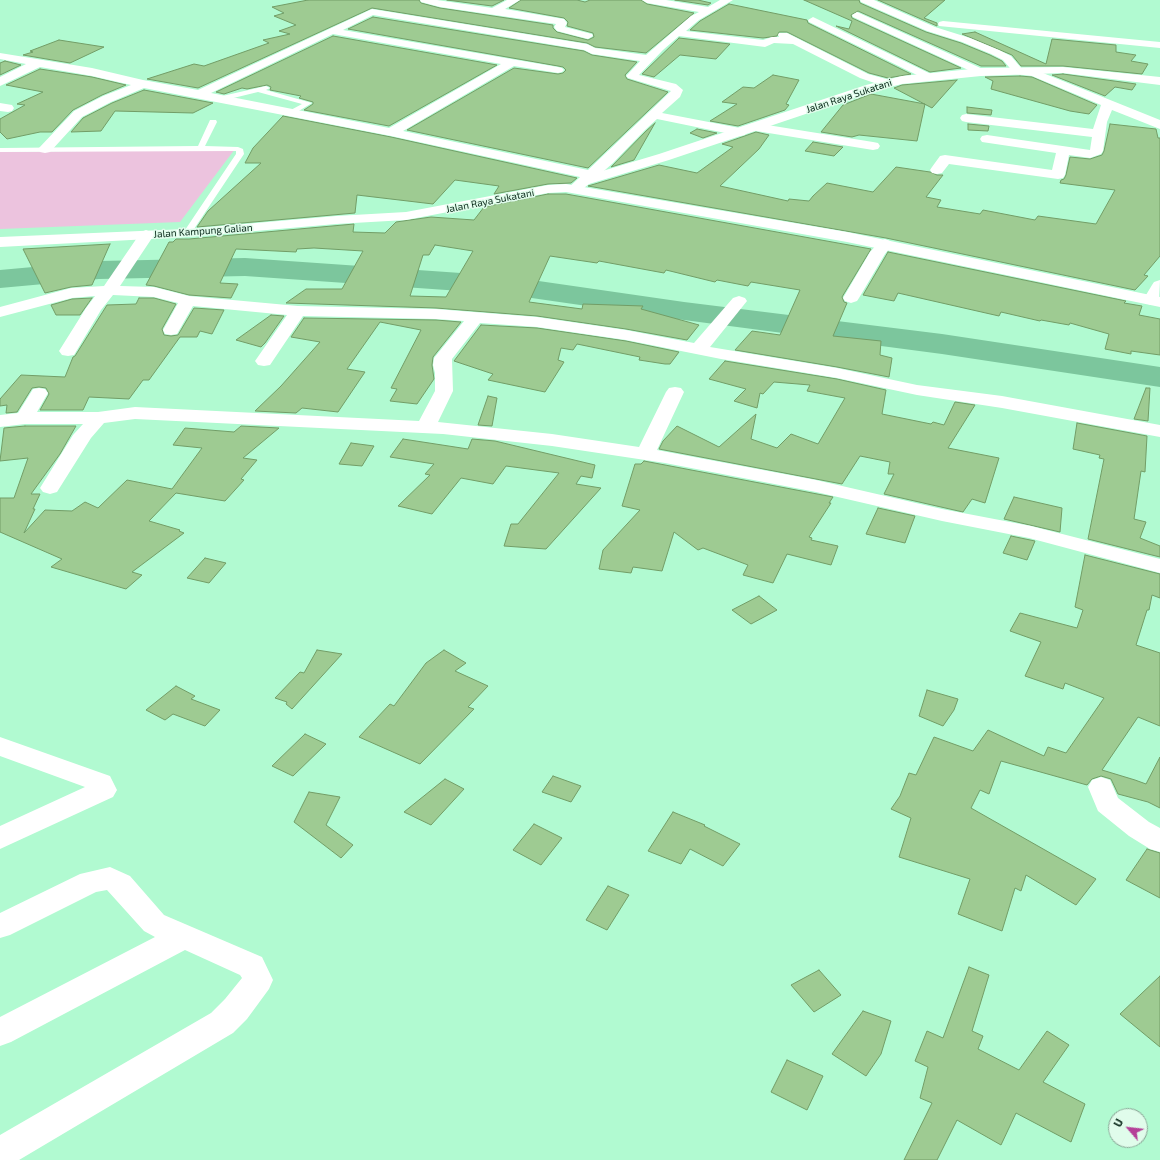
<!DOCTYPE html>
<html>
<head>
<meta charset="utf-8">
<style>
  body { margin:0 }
  #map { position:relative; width:1160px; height:1160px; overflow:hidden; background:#b1fad1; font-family:"Exo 2",sans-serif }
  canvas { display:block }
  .north { position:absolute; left:1108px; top:1108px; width:40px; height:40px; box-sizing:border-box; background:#e0fceb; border:1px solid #8aa797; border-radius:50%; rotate:298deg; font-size:11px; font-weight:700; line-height:16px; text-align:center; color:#092819 }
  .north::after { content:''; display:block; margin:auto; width:14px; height:18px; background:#b54098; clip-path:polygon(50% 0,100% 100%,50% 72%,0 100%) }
</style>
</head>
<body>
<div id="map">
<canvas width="1160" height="1160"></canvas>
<div class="north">U</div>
</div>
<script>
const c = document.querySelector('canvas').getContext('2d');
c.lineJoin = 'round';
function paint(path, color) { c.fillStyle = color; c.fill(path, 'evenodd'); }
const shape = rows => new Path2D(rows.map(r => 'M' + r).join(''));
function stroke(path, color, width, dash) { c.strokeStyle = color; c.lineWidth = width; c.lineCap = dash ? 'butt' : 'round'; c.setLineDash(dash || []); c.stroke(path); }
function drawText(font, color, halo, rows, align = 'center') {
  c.font = font + ' "Exo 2",sans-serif'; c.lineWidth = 3; c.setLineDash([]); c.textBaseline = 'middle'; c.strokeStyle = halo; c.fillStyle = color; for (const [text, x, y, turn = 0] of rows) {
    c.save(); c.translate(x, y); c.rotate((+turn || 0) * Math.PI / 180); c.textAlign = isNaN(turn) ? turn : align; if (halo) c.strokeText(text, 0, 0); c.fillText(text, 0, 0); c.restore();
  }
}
const green = shape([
  [235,149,180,222,0,229,0,152]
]);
const river = shape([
  [245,258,504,276,684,302,942,334,1160,367,1160,387,942,354,684,320,504,294,245,276,99,279,0,288,0,270,99,261,245,258]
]);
const building = shape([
  [308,0,419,0,421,3,440,8,553,25,553,28,557,32,588,40,594,37,593,33,567,26,568,22,564,18,509,8,521,0,577,0,585,2,590,0,641,0,647,4,694,13,646,53,595,47,587,43,372,8,198,88,147,79,194,64,204,66,269,43,263,40,290,34,279,31,296,25,274,16,284,13,272,7,308,0],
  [447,0,504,0,492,6,447,0],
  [675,0,698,0,711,3,708,5,675,0],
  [804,0,859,0,860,3,926,32,961,43,990,55,1002,61,1006,66,981,66,858,11,851,15,852,18,961,68,930,72,836,26,849,29,852,21,804,0],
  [878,0,945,0,924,18,937,23,937,26,878,0],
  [729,4,807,20,808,23,911,74,888,78,869,73,787,32,779,32,777,36,763,38,690,30,700,21,729,4],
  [373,17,584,51,592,55,637,62,625,75,627,79,668,92,588,168,407,130,514,68,558,74,563,73,566,70,563,67,558,66,348,29,373,17],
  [975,32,1046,64,1052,39,1116,45,1116,52,1136,55,1131,61,1148,64,1142,74,1063,66,1021,66,1012,55,962,34,975,32],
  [333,36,497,65,389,126,304,110,313,104,313,102,299,98,301,96,270,90,271,87,267,85,247,89,242,88,224,94,216,92,333,36],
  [679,38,730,44,716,59,680,55,654,77,642,74,679,38],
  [59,40,104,47,70,63,23,55,33,52,30,51,59,40],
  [5,61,21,65,0,75,0,63,5,61],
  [40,69,92,77,126,85,102,95,73,110,52,132,40,132,7,139,0,132,0,119,25,105,17,104,43,92,6,85,40,69],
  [1063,74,1136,84,1132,90,1115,87,1105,96,1052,75,1063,74],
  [773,75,799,80,786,104,789,105,785,110,738,126,710,121,737,104,722,102,743,87,754,88,773,75],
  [1020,76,1032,77,1097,105,1089,114,1070,111,991,89,993,81,985,77,1020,76],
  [957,80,932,108,894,88,902,85,957,80],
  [144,90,213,103,193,113,115,111,101,131,71,132,83,118,112,103,144,90],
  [871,94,925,104,917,141,859,135,852,137,821,132,843,105,871,94],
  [967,107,992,110,991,115,967,113,967,107],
  [283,116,391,137,577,178,571,183,548,184,494,194,499,186,455,180,433,204,357,195,355,213,197,227,208,211,261,163,245,163,253,148,283,116],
  [655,123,634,160,611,167,646,131,655,123],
  [968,124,989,126,988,131,968,130,968,124],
  [1110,124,1156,129,1158,138,1160,138,1160,256,1144,275,1148,276,1135,290,886,238,588,186,659,165,697,173,733,147,722,144,756,132,769,135,759,149,720,186,788,201,789,199,809,201,813,196,827,183,873,192,896,167,930,172,937,175,943,175,926,197,941,200,937,207,980,214,983,210,1035,220,1038,216,1096,224,1115,190,1060,183,1061,180,1064,179,1066,175,1070,157,1090,159,1102,155,1104,151,1110,124],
  [697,129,717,133,703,138,690,133,697,129],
  [813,142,843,147,834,156,805,151,813,142],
  [548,194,566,194,871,249,842,297,844,302,847,303,833,336,881,341,880,355,892,358,889,377,837,367,735,350,752,331,780,335,800,290,751,282,748,286,717,280,715,282,666,270,664,273,599,261,597,263,550,256,529,302,582,309,583,304,643,306,641,309,699,325,687,340,626,329,537,316,436,308,286,303,306,289,342,289,363,251,314,248,297,249,296,252,236,249,220,283,238,284,231,298,189,295,154,286,146,285,169,242,173,242,176,239,189,239,354,224,353,232,385,233,396,222,431,217,474,220,484,207,548,194],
  [435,245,473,251,446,297,410,296,423,255,429,255,435,245],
  [110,244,92,285,71,287,45,293,23,249,110,244],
  [888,252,1126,301,1124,303,1142,306,1139,315,1160,319,1160,355,1131,351,1131,354,1105,349,1109,334,1070,323,1069,325,1041,320,1040,321,1001,312,999,316,898,293,894,301,863,295,888,252],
  [92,298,80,315,56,315,51,305,72,299,92,298],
  [139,298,154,298,176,304,162,329,164,335,171,336,178,335,194,308,224,310,212,334,200,331,197,337,180,337,149,380,143,380,129,399,89,397,83,410,40,410,49,394,46,388,39,387,32,388,17,412,6,413,7,405,0,406,0,399,21,375,65,377,73,357,75,356,107,305,136,304,139,298],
  [271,315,284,316,265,343,261,347,236,340,271,315],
  [304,318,436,320,461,322,433,357,432,365,434,379,417,404,390,401,397,389,391,388,421,330,380,322,347,369,365,372,338,412,302,408,296,413,255,411,281,386,320,342,291,337,304,318],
  [481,325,537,328,626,341,679,352,670,364,665,364,639,360,640,357,577,344,573,350,561,348,558,360,564,362,545,392,488,380,493,374,454,361,481,325],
  [725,361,837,379,886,390,882,414,931,424,933,422,944,425,955,402,975,405,948,448,999,458,985,503,972,499,963,512,884,494,894,474,888,474,890,462,860,456,842,484,659,449,663,441,677,426,719,447,756,414,751,439,777,448,791,434,818,444,845,398,807,391,810,385,774,382,763,394,760,393,757,408,734,401,746,389,709,379,725,361],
  [1146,388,1150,388,1148,421,1134,419,1146,388],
  [488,396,497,398,492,426,478,425,488,396],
  [1077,423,1147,436,1145,472,1141,471,1134,519,1146,522,1140,538,1160,546,1160,557,1088,539,1104,459,1099,458,1100,455,1073,449,1077,423],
  [25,426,76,426,60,454,31,494,40,494,33,509,35,509,24,533,45,510,72,511,85,502,98,508,127,480,172,489,202,448,173,445,185,428,234,432,241,426,279,428,243,458,257,460,241,479,244,480,225,501,176,493,149,521,180,530,179,531,184,533,132,572,142,575,126,589,51,567,62,559,0,532,0,498,14,498,28,458,0,461,4,428,25,426],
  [403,439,468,449,472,439,495,441,595,465,592,478,581,476,576,484,601,488,546,549,504,546,511,524,518,524,559,473,506,466,493,484,461,478,432,514,398,506,430,475,425,474,434,464,390,457,403,439],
  [351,443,374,446,362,466,339,464,351,443],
  [644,461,833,497,829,503,831,503,809,537,812,538,811,540,838,546,831,565,787,554,773,583,743,575,748,565,703,548,698,550,674,532,662,571,633,567,631,573,599,569,603,550,640,510,622,506,635,464,641,464,644,461],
  [1014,497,1062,508,1060,532,1004,519,1014,497],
  [878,508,915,516,905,543,866,534,878,508],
  [1011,536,1035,541,1027,560,1003,553,1011,536],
  [1085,555,1160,574,1160,598,1152,595,1149,610,1147,610,1136,645,1160,653,1160,726,1138,717,1102,770,1135,780,1146,784,1160,757,1160,808,1148,802,1118,794,1111,779,1101,776,1092,779,1087,785,1001,761,989,794,980,790,971,808,1096,879,1076,905,1026,875,1021,891,1015,888,1002,931,958,914,970,879,899,857,911,818,891,809,900,796,909,773,916,775,934,737,973,751,988,730,1044,756,1048,747,1066,753,1104,698,1065,683,1063,689,1025,676,1041,642,1010,631,1020,613,1077,628,1083,610,1075,607,1085,555],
  [205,558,226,563,209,583,187,578,205,558],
  [759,596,777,610,751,624,732,610,759,596],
  [317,650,342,654,292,709,286,704,287,702,275,698,300,672,304,673,317,650],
  [444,650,466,663,455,671,488,686,468,707,474,709,420,764,359,737,390,704,394,706,426,663,444,650],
  [176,686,195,696,191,699,220,710,205,726,173,714,165,720,146,710,176,686],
  [927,690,958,699,954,710,943,726,919,716,927,690],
  [305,734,326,744,293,776,272,766,305,734],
  [553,776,581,786,571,802,542,792,553,776],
  [445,779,464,789,431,825,404,812,445,779],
  [309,792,340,797,326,825,353,845,341,858,294,822,309,792],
  [673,812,705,825,704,826,740,844,723,866,690,849,681,864,648,851,673,812],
  [534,824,562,838,541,865,513,850,534,824],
  [1147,849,1160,853,1160,898,1126,880,1147,849],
  [608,886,629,895,607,930,586,920,608,886],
  [969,967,989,975,972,1031,983,1036,978,1049,1019,1070,1047,1031,1069,1045,1043,1082,1085,1104,1071,1142,1016,1113,1001,1145,957,1120,937,1160,904,1160,932,1103,920,1098,928,1067,915,1061,927,1031,943,1038,969,967],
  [819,970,841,995,814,1012,791,985,819,970],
  [1160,976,1160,1047,1120,1014,1160,976],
  [863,1011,891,1021,881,1054,866,1076,832,1054,863,1011],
  [787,1060,823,1076,807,1110,771,1092,787,1060]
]);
const service = shape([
  [266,86,270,88,266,90,312,103,292,115,288,113,289,111,302,104,258,92,221,101,217,99,218,97,266,86],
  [210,120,216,120,217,122,205,146,238,147,243,149,244,154,190,235,187,236,183,233,236,154,236,151,0,152,0,148,198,146,210,120]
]);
const minor = shape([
  [420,0,437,0,492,8,507,0,520,0,505,9,564,19,567,23,565,27,592,34,593,36,588,39,557,31,554,27,556,24,440,7,421,2,420,0],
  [642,0,666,0,708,7,720,0,733,0,699,20,686,31,763,40,772,37,779,37,778,35,779,33,787,33,868,74,890,80,892,83,890,86,886,87,860,78,793,44,774,43,765,47,679,36,663,50,639,75,676,84,683,90,680,97,662,113,740,128,745,129,746,132,745,135,740,136,657,119,645,130,613,163,589,184,584,185,579,184,577,181,580,177,391,136,144,88,111,102,82,117,50,152,45,153,40,152,38,149,74,111,103,96,131,85,92,76,40,67,0,86,0,77,26,64,0,59,0,53,92,68,143,80,198,90,372,9,587,44,595,48,646,55,691,16,699,12,647,3,642,0],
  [373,15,584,50,592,54,640,61,628,74,626,76,628,78,671,91,588,170,403,131,514,66,558,73,562,72,564,70,562,68,558,67,343,30,373,15],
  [333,34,501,64,389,128,211,93,333,34],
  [860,0,874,0,935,27,970,38,999,50,1011,56,1022,69,1038,71,1160,120,1160,129,1112,110,1107,122,1103,151,1101,154,1090,158,1069,155,1065,175,1063,178,1058,179,949,164,942,173,937,174,932,173,930,170,932,167,940,156,945,155,1052,170,1056,153,982,142,980,139,982,136,987,135,1090,150,1092,137,966,122,962,121,960,118,962,115,966,114,1093,129,1101,105,1032,76,1015,74,1003,60,991,54,962,42,927,31,861,2,860,0],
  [857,12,985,70,987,72,985,74,977,74,853,17,852,15,857,12],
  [813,17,931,74,933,76,931,78,923,78,809,22,808,20,813,17],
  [943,21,1160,42,1160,48,939,26,938,24,939,22,943,21],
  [0,103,12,105,14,108,12,111,8,112,0,111,0,103],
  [755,123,873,142,878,143,880,146,878,149,873,150,750,130,749,127,750,124,755,123],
  [146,230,151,232,154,235,120,286,154,287,189,296,298,306,436,309,537,317,626,330,694,343,733,298,739,296,745,298,747,301,710,347,837,368,917,385,1002,396,1160,425,1160,437,1002,408,917,395,837,378,721,359,626,340,537,327,480,323,452,359,453,391,438,422,552,434,639,447,666,392,669,388,675,387,681,388,684,392,657,450,816,480,942,509,1031,526,1160,559,1160,573,1029,538,942,521,816,492,665,463,552,446,443,434,135,419,104,423,91,438,57,492,50,494,43,492,40,488,73,435,83,424,25,424,0,427,0,415,18,413,33,389,39,388,45,389,48,393,37,412,98,412,135,407,419,421,435,391,435,373,433,365,434,358,464,321,436,319,303,316,270,365,264,366,258,365,255,361,287,315,193,306,177,334,171,335,165,334,163,330,178,303,154,297,113,295,101,310,74,355,68,356,62,355,59,351,86,308,95,296,72,298,0,317,0,307,71,288,104,286,141,232,146,230],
  [885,239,890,241,893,244,885,254,859,298,857,301,851,303,845,301,843,298,870,252,880,241,885,239],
  [1160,280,1159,300,1157,303,1151,305,1145,303,1143,300,1152,285,1154,282,1160,280],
  [0,737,110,776,117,790,113,797,0,849,0,826,85,787,0,756,0,737],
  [1101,777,1110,780,1118,798,1149,822,1160,828,1160,852,1150,849,1129,836,1098,811,1088,787,1092,780,1101,777],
  [110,867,130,876,164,915,262,957,273,980,269,989,247,1019,233,1033,19,1160,0,1160,0,1135,211,1013,225,999,242,978,240,975,185,950,11,1042,0,1046,0,1017,155,937,144,931,107,890,96,892,10,935,0,938,0,913,80,874,110,867]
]);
const tertiary = shape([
  [1063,67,1160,77,1160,85,1063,73,981,76,902,84,874,91,669,160,589,184,580,191,575,192,570,191,568,188,579,178,659,154,866,85,902,76,981,68,1063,67]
]);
const secondary = shape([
  [566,184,847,232,1160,297,1160,307,847,242,566,192,548,193,406,220,336,224,187,237,0,247,0,237,187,229,336,216,406,212,548,185,566,184]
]);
const farStreetnames = [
  ["Jalan Raya Sukatani",849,96,-18],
  ["Jalan Raya Sukatani",490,201,-11],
  ["Jalan Kampung Galian",203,231,-4]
];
paint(green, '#ecc3de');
paint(river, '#7cc69d');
paint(building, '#9ecb92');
stroke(building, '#729d66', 1);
paint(service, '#fff');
paint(minor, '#fff');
paint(tertiary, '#fff');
paint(secondary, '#fff');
drawText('10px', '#092819', '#e0fceb', farStreetnames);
</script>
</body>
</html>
